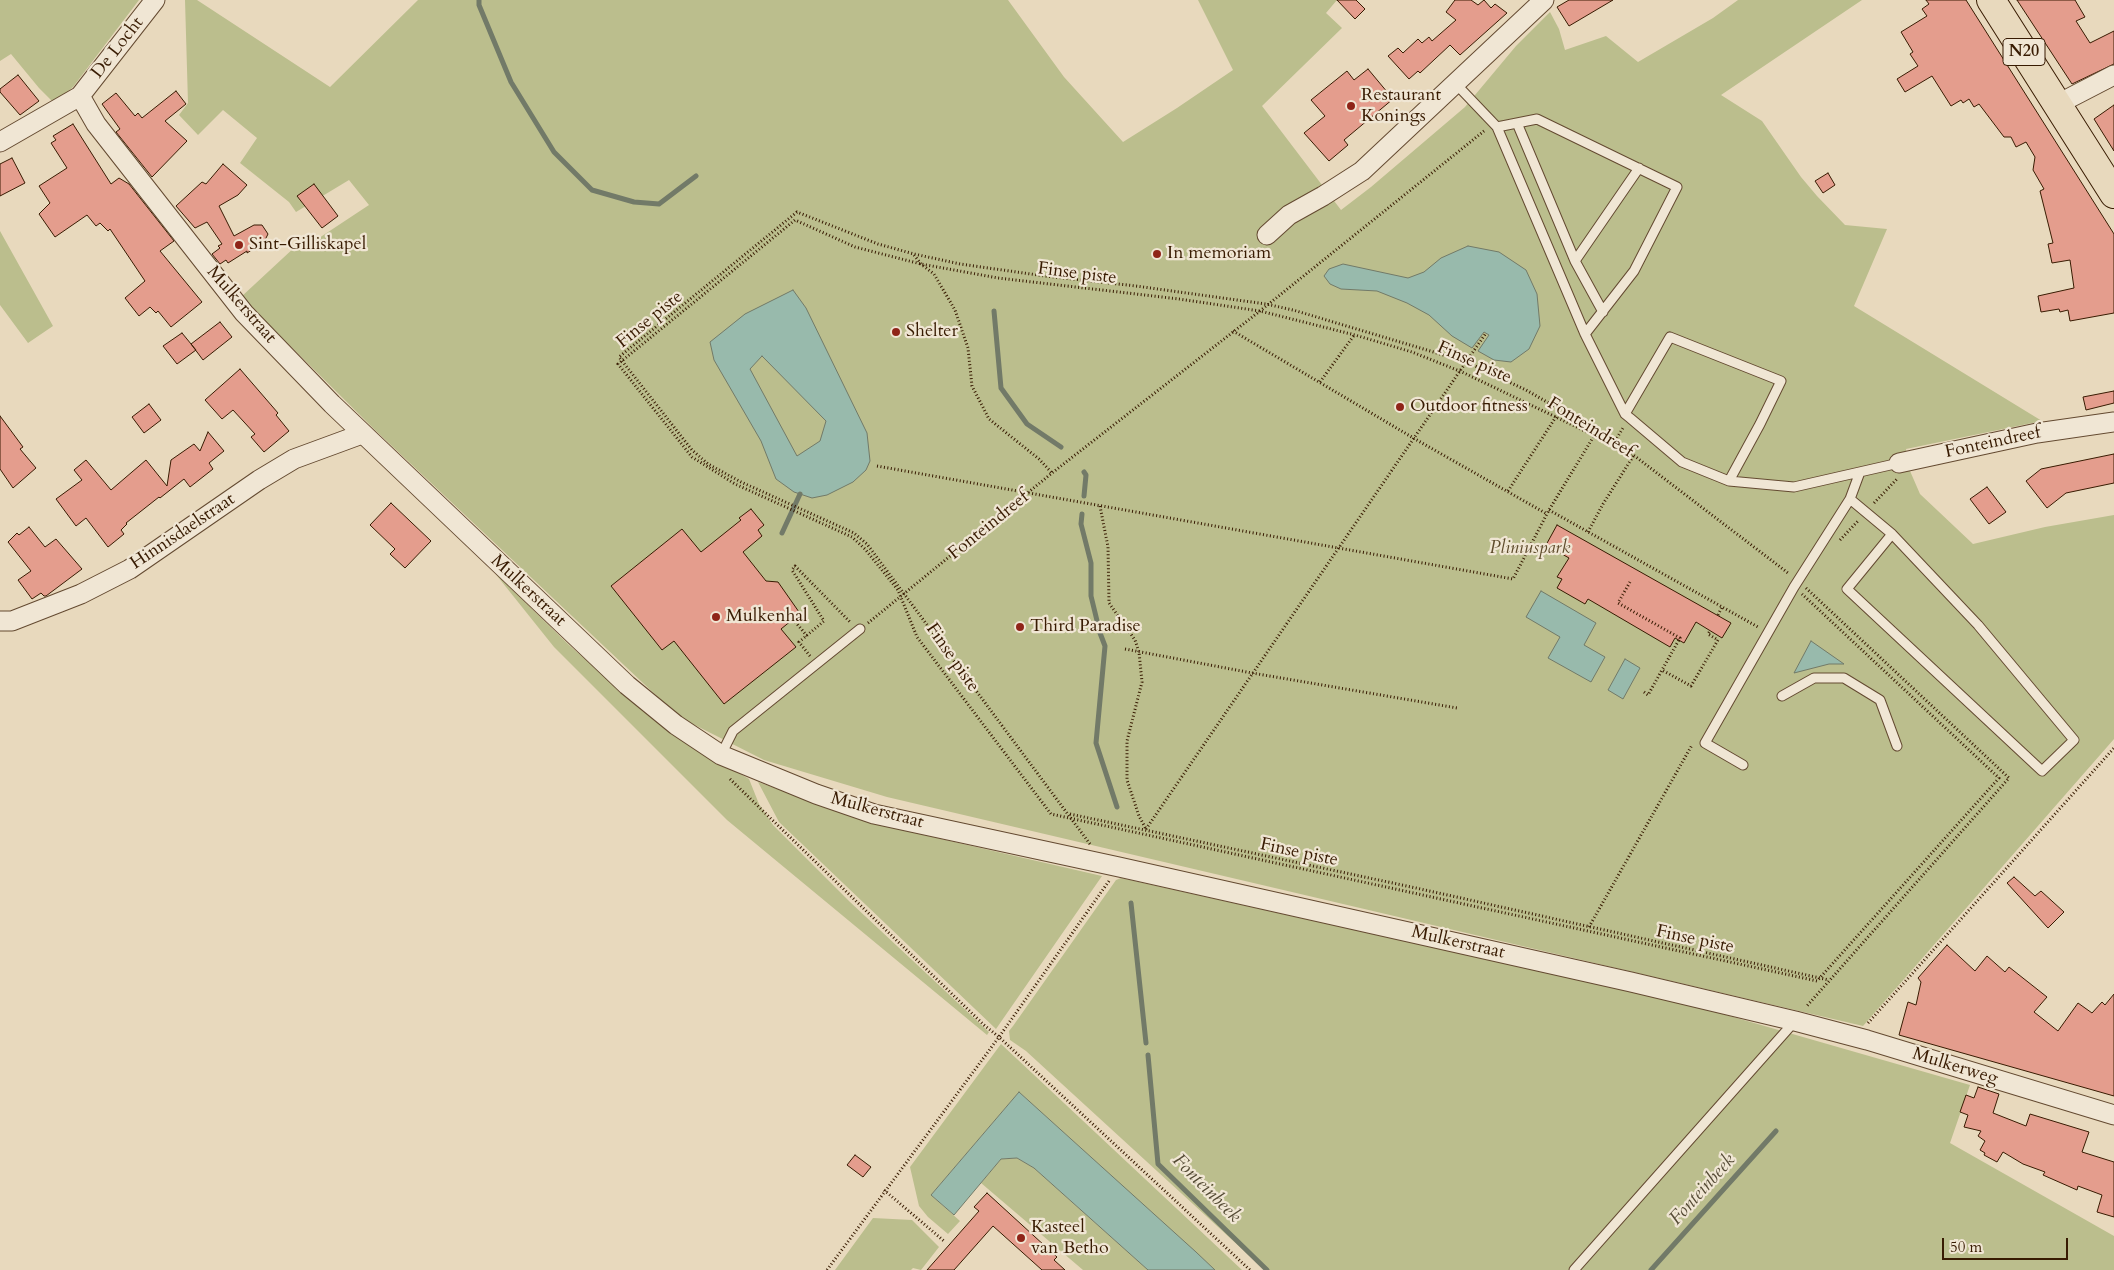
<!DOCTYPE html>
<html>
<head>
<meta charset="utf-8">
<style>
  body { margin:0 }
  #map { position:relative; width:2114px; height:1270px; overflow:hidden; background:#e8d9bd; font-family:Cardo,serif }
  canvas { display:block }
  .scale { position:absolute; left:1942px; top:1238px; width:126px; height:22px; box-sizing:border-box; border:2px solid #381b02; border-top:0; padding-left:6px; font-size:15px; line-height:18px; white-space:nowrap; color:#381b02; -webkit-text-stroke:4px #f0e6d4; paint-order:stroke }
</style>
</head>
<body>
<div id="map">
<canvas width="2114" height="1270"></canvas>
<div class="scale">50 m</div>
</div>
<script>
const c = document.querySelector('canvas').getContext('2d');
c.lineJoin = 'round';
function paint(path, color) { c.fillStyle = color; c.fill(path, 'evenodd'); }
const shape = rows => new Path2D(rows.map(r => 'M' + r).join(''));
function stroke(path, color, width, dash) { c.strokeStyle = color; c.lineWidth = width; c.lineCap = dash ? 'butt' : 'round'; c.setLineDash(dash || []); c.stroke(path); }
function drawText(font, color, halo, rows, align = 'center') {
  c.font = font + ' Cardo,serif'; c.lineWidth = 4.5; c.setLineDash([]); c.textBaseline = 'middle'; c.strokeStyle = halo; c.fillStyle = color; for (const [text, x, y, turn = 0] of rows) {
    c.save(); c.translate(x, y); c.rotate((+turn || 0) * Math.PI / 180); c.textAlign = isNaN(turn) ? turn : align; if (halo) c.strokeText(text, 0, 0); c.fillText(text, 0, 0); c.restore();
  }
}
const green = shape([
  [0,0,139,0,73,87,54,103,39,88,11,54,0,61],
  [185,0,197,0,330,87,418,0,1008,0,1064,77,1123,142,1177,108,1233,70,1198,0,1337,0,1326,13,1342,28,1262,106,1341,210,1371,187,1465,107,1516,46,1550,12,1559,29,1565,50,1606,36,1638,62,1713,18,1738,0,1862,0,1721,95,1762,121,1801,177,1817,196,1845,225,1887,229,1854,306,2042,421,1906,449,1910,471,1920,494,1973,544,2045,527,2114,515,2114,739,1863,1026,887,797,764,760,679,717,376,431,241,297,310,233,316,240,369,205,349,180,296,212,289,202,240,163,257,138,223,110,198,135,179,115,188,103],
  [0,231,53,326,28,343,0,305],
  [494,572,569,645,629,698,689,744,749,779,759,804,773,825,850,902,989,1032,987,1035,727,820,554,647],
  [758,782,872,823,1102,876,996,1029,779,822],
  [1121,878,1695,1006,1970,1085,1950,1143,2114,1236,2114,1270,1265,1270,1026,1051,1010,1040,1009,1031,1013,1026,1116,880],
  [1001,1044,1208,1238,1242,1270,1215,1270,1019,1092,931,1195,960,1221,948,1234,928,1217,919,1206,910,1167],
  [1017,1158,1034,1168,1148,1270,1083,1270,981,1183,1001,1159],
  [873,1218,912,1220,939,1247,921,1270,913,1268,911,1270,835,1270]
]);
const water = shape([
  [1468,246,1499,252,1526,270,1537,294,1540,326,1529,349,1511,362,1494,360,1478,351,1489,335,1484,332,1472,348,1452,336,1429,315,1407,303,1377,291,1341,289,1330,284,1324,276,1329,269,1343,264,1408,278,1424,272,1441,258,1468,246],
  [793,290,806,308,867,433,870,461,866,470,853,482,827,495,812,498,794,492,776,479,761,441,714,360,710,342,745,314,793,290],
  [762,356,826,421,820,441,797,456,750,369,762,356],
  [1541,591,1596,623,1584,645,1605,657,1591,682,1548,658,1560,637,1526,617,1541,591],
  [1811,641,1844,664,1829,664,1794,673,1811,641],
  [1625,659,1640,668,1623,699,1608,690,1625,659],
  [1019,1092,1196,1252,1215,1270,1148,1270,1034,1168,1017,1158,1001,1159,954,1215,931,1195,1019,1092]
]);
const stream = shape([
  [479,0,479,5,511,82,554,152,592,190,634,202,659,204,696,176],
  [994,311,1001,388,1027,424,1061,447],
  [1084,472,1086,475,1084,496],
  [1082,514,1081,524,1091,563,1091,596,1100,633,1105,646,1096,743,1117,807],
  [782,533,800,494],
  [1131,903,1146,1043],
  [1148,1055,1158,1164,1267,1270],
  [1651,1270,1776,1131]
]);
const building = shape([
  [1337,0,1356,0,1365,9,1355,19,1337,0],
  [1455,0,1471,0,1478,5,1484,0,1491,8,1495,4,1507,13,1460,55,1450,45,1420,73,1418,71,1409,79,1388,56,1398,48,1403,53,1418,39,1422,43,1429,37,1432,41,1456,20,1446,12,1455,0],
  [1569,0,1613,0,1569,26,1557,7,1569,0],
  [1926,0,1966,0,2114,234,2114,313,2070,321,2068,310,2060,312,2059,309,2041,312,2038,296,2074,288,2070,260,2052,263,2048,244,2053,243,2040,191,2044,189,2033,170,2035,157,2026,142,2016,147,2011,137,2004,137,1979,104,1974,107,1969,99,1963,103,1961,100,1951,106,1932,76,1905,92,1897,79,1918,66,1910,54,1913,52,1901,32,1927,16,1922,9,1929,4,1926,0],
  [2017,0,2075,0,2085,17,2076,21,2090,43,2114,31,2114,64,2072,84,2017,0],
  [1368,69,1393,99,1344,140,1348,145,1329,161,1304,133,1325,116,1311,100,1347,71,1354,80,1368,69],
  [18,75,39,101,20,115,0,92,0,89,18,75],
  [176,91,186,104,165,121,187,141,152,177,116,132,120,129,102,104,116,93,135,116,138,113,142,118,176,91],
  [2114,105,2114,151,2094,119,2114,105],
  [73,124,111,184,119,178,129,184,174,241,160,251,202,302,171,327,158,311,156,313,150,307,139,316,125,298,145,281,110,229,108,231,100,223,96,226,87,215,55,237,39,214,50,203,39,186,67,168,51,143,56,140,53,136,73,124],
  [12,158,25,183,0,196,0,164,12,158],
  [223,164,247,185,238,195,219,206,234,236,254,225,262,225,268,234,264,242,247,253,247,251,228,263,226,260,220,264,212,254,220,248,218,246,222,244,207,222,195,228,176,206,202,182,206,184,223,164],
  [1828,173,1835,185,1823,193,1815,181,1828,173],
  [314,184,338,216,322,228,297,196,314,184],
  [220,322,232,337,203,360,191,344,220,322],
  [182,333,196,350,177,364,163,346,182,333],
  [240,369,278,413,276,415,289,431,264,452,251,437,255,434,233,410,222,419,205,400,240,369],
  [2114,391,2114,403,2086,410,2083,397,2114,391],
  [149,404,161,420,144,433,132,417,149,404],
  [0,416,23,447,20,449,36,468,13,488,0,469,0,416],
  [208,432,224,451,209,463,213,469,190,487,184,479,160,498,159,497,126,523,127,524,121,530,124,534,108,547,86,518,76,526,56,499,82,480,74,470,86,460,111,490,146,460,167,486,171,460,194,444,200,451,208,432],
  [2114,454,2114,483,2066,493,2047,508,2026,481,2041,469,2114,454],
  [1987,487,2006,512,1989,524,1970,499,1987,487],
  [391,503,431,541,405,568,390,554,395,549,370,525,391,503],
  [751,509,764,525,758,530,762,536,743,552,766,581,778,582,799,612,796,614,797,616,781,629,796,647,724,704,674,641,662,650,611,586,682,529,701,552,741,520,739,518,751,509],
  [1557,525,1731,623,1722,638,1696,622,1684,643,1675,638,1670,647,1588,599,1585,604,1557,588,1562,579,1557,577,1569,558,1546,545,1557,525],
  [29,527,45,547,56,539,82,569,46,596,44,596,41,593,32,599,18,580,31,571,8,542,17,533,19,535,29,527],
  [2014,877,2035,896,2041,891,2064,912,2048,928,2007,883,2014,877],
  [1947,945,1975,971,1987,956,2005,972,2009,967,2047,997,2034,1012,2058,1031,2078,1003,2092,1013,2102,1002,2105,1005,2114,994,2114,1096,1899,1035,1908,1002,1916,1005,1921,982,1918,978,1947,945],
  [1978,1087,1999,1094,1993,1113,2026,1126,2030,1114,2089,1132,2082,1152,2114,1162,2114,1217,2097,1212,2102,1195,2078,1186,2077,1190,2043,1175,2045,1172,2023,1164,2003,1152,1997,1162,1984,1155,1985,1153,1980,1150,1985,1141,1978,1136,1981,1131,1964,1127,1968,1115,1960,1112,1966,1095,1974,1098,1978,1087],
  [855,1155,871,1167,863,1177,847,1165,855,1155],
  [987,1193,1057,1257,1054,1260,1065,1270,1042,1270,993,1226,954,1270,927,1270,979,1211,974,1207,987,1193]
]);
const path = shape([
  [914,255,921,264,934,274,955,310,968,348,972,386,989,419,1039,459,1052,473],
  [1233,331,1415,439,1547,514],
  [1320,382,1355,334],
  [1597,431,1587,432,1462,372,1412,352,1355,335,1260,311,1179,299,998,278,921,264,855,247,795,220,618,364,692,457,735,484,852,537,865,549,898,590,917,637,1051,814,1817,981,1999,778,1802,594],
  [1615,441,1623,428],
  [877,466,1513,579,1549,510,1597,431],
  [1508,491,1561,409],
  [1874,503,1897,479],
  [1100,506,1108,547,1109,603,1135,640,1139,652,1142,682,1127,741,1127,780,1139,816,1146,829],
  [1549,510,1758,627],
  [1588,532,1603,504,1634,455],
  [1840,540,1858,521],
  [1630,582,1618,603,1680,638,1662,670],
  [1806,588,2009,778,1806,1007],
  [1718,615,1722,607],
  [793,619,807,636],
  [868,623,1052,473,1260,311,1484,131],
  [1125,649,1252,673,1457,708],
  [810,656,799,642,824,621,792,570,795,566,851,623],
  [1644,692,1648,695,1662,670,1691,686,1718,640,1708,634,1710,631],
  [730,779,984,1025,999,1037,1250,1270],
  [1070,814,1416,888,1829,980],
  [1146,829,1486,333],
  [1090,844,867,544,854,533,741,482,708,464,692,450,619,357,797,212,878,244,914,254,960,264,1045,276,1136,286,1266,304,1293,310,1467,362,1526,390,1615,441,1788,573],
  [1589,927,1692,745],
  [1868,1023,2114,748],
  [884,1190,944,1241],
  [827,1270,999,1037,1109,881]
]);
const lane = shape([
  [1456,84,1497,127,1585,334,1625,414,1630,418,1682,462,1729,481,1794,487,1899,463],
  [1517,123,1575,261,1603,312],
  [1497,127,1537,119,1677,187,1634,271,1585,334],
  [1575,261,1639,168],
  [1625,414,1670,337,1781,381,1760,424,1729,481],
  [1850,499,1892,534,1847,589,2042,771,2074,740,1978,625,1892,534],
  [1782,696,1814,678,1844,678,1880,700,1897,746],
  [721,755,733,731,860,629],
  [1743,765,1705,743,1794,587,1850,499,1860,472],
  [1574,1270,1795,1021]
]);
const street = shape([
  [80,96,96,124,244,313,332,404,627,685,676,725,721,755,816,794,874,814,1119,867,1631,982,1795,1021,1867,1040,2114,1115],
  [2058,104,2114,75],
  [0,142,80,96,155,0],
  [1267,235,1289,215,1323,196,1362,171,1544,0],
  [1899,463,2037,433,2114,422],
  [0,621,12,621,81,594,130,569,259,480,294,459,362,434]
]);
const primary = shape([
  [1991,0,2114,194]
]);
const markers = [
  [1351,106,5,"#8f2418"],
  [239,245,5,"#8f2418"],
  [1157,254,5,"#8f2418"],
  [896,332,5,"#8f2418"],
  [1400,407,5,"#8f2418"],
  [716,617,5,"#8f2418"],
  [1020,627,5,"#8f2418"],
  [1021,1238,5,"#8f2418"]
];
const shields = [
  [2024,52,42]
];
const shieldNames = [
  ["N20",2024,52]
];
const streetNames = [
  ["De Locht",118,48,-52],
  ["Finse piste",1077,274,7],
  ["Mulkerstraat",241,305,49],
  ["Finse piste",650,320,-39],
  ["Finse piste",1474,363,24],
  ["Fonteindreef",1590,428,32],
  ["Fonteindreef",1993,443,-12],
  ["Fonteindreef",989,526,-39],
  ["Hinnisdaelstraat",183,532,-34],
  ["Mulkerstraat",528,591,43],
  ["Finse piste",952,658,55],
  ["Mulkerstraat",877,811,15],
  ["Finse piste",1299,853,12],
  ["Finse piste",1695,940,12],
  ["Mulkerstraat",1458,943,13],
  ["Mulkerweg",1955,1067,17]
];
const poiNames = [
  ["Restaurant",1361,96],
  ["Konings",1361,117],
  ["Sint-Gilliskapel",249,245],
  ["In memoriam",1167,254],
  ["Shelter",906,332],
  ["Outdoor fitness",1410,407],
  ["Mulkenhal",726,617],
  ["Third Paradise",1030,627],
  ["Kasteel",1031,1228],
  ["van Betho",1031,1249]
];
const parkNames = [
  ["Pliniuspark",1530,549]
];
const waterNames = [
  ["Fonteinbeek",1206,1189,45],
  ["Fonteinbeek",1703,1190,-48]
];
paint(green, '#bbbe8d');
paint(water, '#98baac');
stroke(water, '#727a68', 1);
stroke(stream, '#727a68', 5);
paint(building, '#e49d8d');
stroke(building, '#381b02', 1);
stroke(lane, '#644a31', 11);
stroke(street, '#644a31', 21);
stroke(primary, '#381b02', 30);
stroke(path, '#381b02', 3, [1, 2.5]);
stroke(lane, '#f0e6d4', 9);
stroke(street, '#f0e6d4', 19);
stroke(primary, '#e8d9bd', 28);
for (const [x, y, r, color] of markers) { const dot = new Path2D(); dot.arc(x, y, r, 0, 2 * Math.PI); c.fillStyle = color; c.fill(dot); stroke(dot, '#f0e6d4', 2); }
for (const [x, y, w] of shields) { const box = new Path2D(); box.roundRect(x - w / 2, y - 13.5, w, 27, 4); c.fillStyle = '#f0e6d4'; c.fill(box); stroke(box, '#381b02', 1); }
drawText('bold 16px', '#381b02', null, shieldNames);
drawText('18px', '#381b02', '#f0e6d4', streetNames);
drawText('18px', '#381b02', '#f0e6d4', poiNames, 'left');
drawText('italic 18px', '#5f4c2c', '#f0e6d4', parkNames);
drawText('italic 19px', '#554b35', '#f0e6d4', waterNames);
</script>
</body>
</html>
